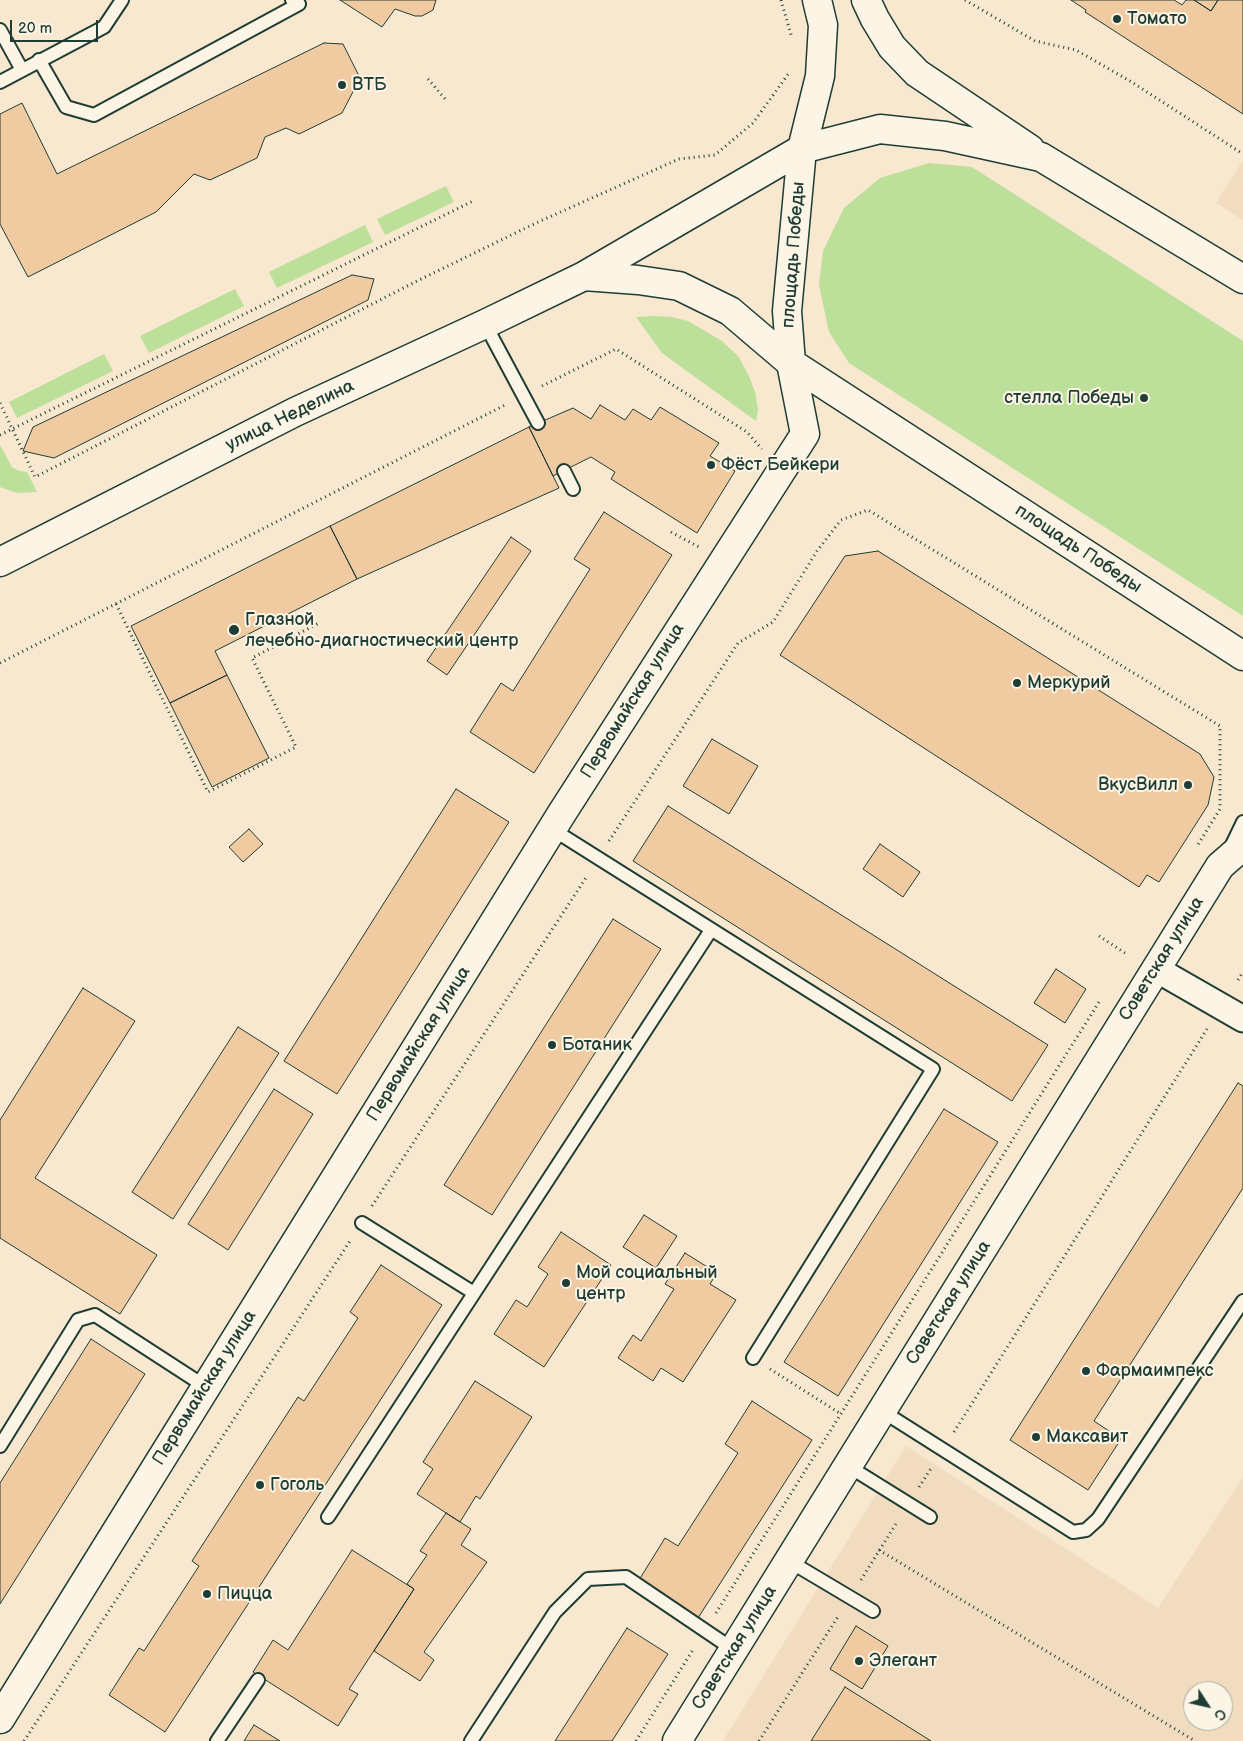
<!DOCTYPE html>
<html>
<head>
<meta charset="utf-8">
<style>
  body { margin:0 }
  #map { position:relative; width:1243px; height:1741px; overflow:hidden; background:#f8e8d0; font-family:"Balsamiq Sans",sans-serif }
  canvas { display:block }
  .north { position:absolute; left:1183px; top:1681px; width:50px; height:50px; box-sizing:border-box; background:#fcf5e5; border:1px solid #a4ab9e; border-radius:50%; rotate:125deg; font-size:14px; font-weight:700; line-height:20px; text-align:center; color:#1f3d34 }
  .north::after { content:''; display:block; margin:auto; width:18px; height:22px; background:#1f3d34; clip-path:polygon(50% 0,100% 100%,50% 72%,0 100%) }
  .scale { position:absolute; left:10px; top:20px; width:88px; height:22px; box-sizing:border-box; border:2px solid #1f3d34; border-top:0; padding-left:6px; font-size:15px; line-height:18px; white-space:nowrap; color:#1f3d34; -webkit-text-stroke:4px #fcf5e5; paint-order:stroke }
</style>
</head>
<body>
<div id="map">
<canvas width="1243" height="1741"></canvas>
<div class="north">С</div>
<div class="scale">20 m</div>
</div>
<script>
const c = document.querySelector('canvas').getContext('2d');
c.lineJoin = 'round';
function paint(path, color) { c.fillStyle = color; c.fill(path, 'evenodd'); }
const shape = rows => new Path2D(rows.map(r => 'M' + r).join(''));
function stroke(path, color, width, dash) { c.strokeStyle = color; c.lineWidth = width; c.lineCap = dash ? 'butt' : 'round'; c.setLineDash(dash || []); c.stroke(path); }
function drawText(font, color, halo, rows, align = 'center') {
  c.font = font + ' "Balsamiq Sans",sans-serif'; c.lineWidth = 4; c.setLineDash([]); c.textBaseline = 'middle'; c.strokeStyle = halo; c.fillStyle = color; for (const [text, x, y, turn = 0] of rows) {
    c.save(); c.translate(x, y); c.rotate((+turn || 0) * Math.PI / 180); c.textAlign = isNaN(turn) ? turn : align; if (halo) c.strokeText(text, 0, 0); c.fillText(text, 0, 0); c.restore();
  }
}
const built = shape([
  [1243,160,1243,220,1216,203],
  [906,1446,1158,1608,1243,1477,1243,1741,723,1741],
  [1193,1691,1223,1691,1223,1721,1193,1721]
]);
const green = shape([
  [929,163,972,167,1243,341,1243,616,849,363,829,332,819,285,823,251,844,208,880,178],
  [446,186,454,202,385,235,377,219],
  [365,225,373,242,277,288,269,272],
  [235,289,244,306,149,353,140,336],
  [654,316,671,317,688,321,722,341,738,356,749,376,755,392,758,410,756,421,662,353,636,317],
  [104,354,113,371,17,418,9,402],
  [0,445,12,467,19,471,27,472,37,492,17,493,0,487]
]);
const building = shape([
  [340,0,436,0,433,10,422,16,415,16,395,9,382,27,340,0],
  [1071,0,1174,0,1182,5,1186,0,1194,0,1211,11,1218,0,1243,0,1243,114,1085,12,1086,10,1071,0],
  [1194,0,1218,0,1211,11,1194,0],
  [324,43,343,44,360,78,342,113,299,134,286,128,265,137,257,158,210,180,194,174,156,212,28,277,0,224,0,114,22,103,57,174,324,43],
  [352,275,374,279,368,300,54,458,23,451,33,427,352,275],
  [600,405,625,420,633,409,651,420,660,407,719,443,710,456,735,471,697,533,611,479,615,472,591,457,553,476,529,427,573,408,591,419,600,405],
  [529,427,559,488,357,579,330,526,529,427],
  [604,512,672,555,534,773,470,732,501,683,513,691,590,569,574,559,604,512],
  [330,526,357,579,215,651,227,675,170,703,131,626,330,526],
  [511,537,531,551,447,675,427,661,511,537],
  [878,551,1200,754,1214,777,1208,805,1159,882,1147,875,1139,887,780,655,845,556,878,551],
  [227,675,269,758,212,787,170,703,227,675],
  [712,739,758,766,729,814,683,786,712,739],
  [456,789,509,822,337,1094,284,1061,456,789],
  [668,806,1048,1045,1012,1101,633,861,668,806],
  [249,829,263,844,243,862,229,847,249,829],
  [880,844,920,872,903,897,863,869,880,844],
  [613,919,661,949,492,1215,444,1185,613,919],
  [1056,969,1086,989,1065,1023,1034,1003,1056,969],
  [83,988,135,1021,35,1178,157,1255,120,1314,0,1238,0,1120,83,988],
  [238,1027,279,1053,173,1219,132,1192,238,1027],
  [1238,1083,1243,1086,1243,1188,1094,1421,1121,1439,1088,1490,1010,1440,1238,1083],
  [274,1089,313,1114,228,1250,188,1224,274,1089],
  [944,1109,998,1142,838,1396,784,1362,944,1109],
  [644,1215,677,1236,656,1268,623,1247,644,1215],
  [561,1232,611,1265,544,1367,494,1334,516,1300,527,1307,548,1274,538,1267,561,1232],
  [685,1253,717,1273,710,1284,736,1300,683,1382,661,1368,653,1381,618,1358,633,1335,641,1341,674,1289,665,1284,685,1253],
  [381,1265,442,1305,165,1732,109,1695,139,1648,144,1651,199,1566,192,1561,298,1397,304,1401,358,1318,350,1312,381,1265],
  [91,1339,145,1374,0,1604,0,1483,91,1339],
  [475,1381,532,1417,480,1499,476,1496,460,1522,417,1494,433,1469,423,1462,475,1381],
  [752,1401,812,1440,698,1618,639,1580,665,1538,678,1546,738,1453,725,1444,752,1401],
  [446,1513,471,1529,461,1545,487,1562,424,1652,434,1660,420,1681,374,1651,414,1589,407,1584,427,1555,420,1551,446,1513],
  [352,1550,414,1589,349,1689,358,1694,338,1726,253,1672,273,1640,288,1650,352,1550],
  [856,1626,888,1646,862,1689,830,1669,856,1626],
  [627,1628,668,1654,612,1741,555,1741,627,1628],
  [845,1687,931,1741,811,1741,845,1687],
  [254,1725,280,1741,244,1741,254,1725]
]);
const path = shape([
  [781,0,792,38],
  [965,0,1035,41,1076,50,1130,81,1243,154],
  [428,79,446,100],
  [542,386,616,349,747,432,762,449],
  [0,403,35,477,417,281,536,223,679,159,715,155,753,123,789,73],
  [0,435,475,200],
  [671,532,699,547],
  [116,604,208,792,296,747,252,658,319,623],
  [0,663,505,405],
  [609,841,738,643,773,622,817,551,841,520,868,510,1220,726,1220,809,1197,846],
  [1099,936,1128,955],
  [1238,980,1243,972],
  [372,1206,587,876],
  [770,1369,841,1414],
  [954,1432,1207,1029],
  [919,1487,932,1467],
  [879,1550,1195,1741],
  [861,1580,897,1522],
  [716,1613,1099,1002],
  [24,1741,350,1241],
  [636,1741,694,1648],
  [759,1741,839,1615]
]);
const lane = shape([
  [0,30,22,70],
  [39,60,66,107,94,115,299,4,292,0],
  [0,82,104,27,122,0],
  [485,324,538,423],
  [564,471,573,489],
  [552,829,933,1069,753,1358],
  [1230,849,1243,822],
  [362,1223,474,1293],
  [882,1411,1073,1532,1086,1530,1098,1519,1243,1301],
  [0,1446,78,1320,95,1315,206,1387],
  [848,1466,930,1517],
  [328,1517,711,930],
  [789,1561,873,1611],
  [217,1741,258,1680],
  [471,1741,555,1612,588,1579,626,1577,734,1650]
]);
const street = shape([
  [1156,969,1243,1019]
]);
const secondary = shape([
  [866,0,875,19,892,47,917,73,1030,149],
  [584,276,638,280,679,286,730,311,791,363,1243,656],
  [0,562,295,412,485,324,584,276,802,149,880,129,945,136,1041,157,1243,279],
  [0,1719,562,813,805,434,791,363,787,311,802,149,820,76,823,25,817,0],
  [677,1741,1220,866,1243,846]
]);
const markers = [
  [1117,19,5,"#1f3d34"],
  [342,85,5,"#1f3d34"],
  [1144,398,5,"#1f3d34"],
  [711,465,5,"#1f3d34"],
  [234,630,6,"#1f3d34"],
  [1017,683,5,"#1f3d34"],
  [1188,785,5,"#1f3d34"],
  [552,1045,5,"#1f3d34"],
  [566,1283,5,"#1f3d34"],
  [1086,1371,5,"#1f3d34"],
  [1036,1437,5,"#1f3d34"],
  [260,1485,5,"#1f3d34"],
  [207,1594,5,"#1f3d34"],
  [859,1661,5,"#1f3d34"]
];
const poiNames = [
  ["Томато",1127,19],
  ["ВТБ",352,85],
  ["стелла Победы",1134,398,"right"],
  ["Фёст Бейкери",721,465],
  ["Глазной",245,620],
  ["лечебно-диагностический центр",245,641],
  ["Меркурий",1027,683],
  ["ВкусВилл",1178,785,"right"],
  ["Ботаник",562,1045],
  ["Мой социальный",576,1273],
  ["центр",576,1294],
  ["Фармаимпекс",1096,1371],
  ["Максавит",1046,1437],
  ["Гоголь",270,1485],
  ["Пицца",217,1594],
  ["Элегант",869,1661]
];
const streetNames = [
  ["площадь Победы",794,255,-86],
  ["улица Неделина",290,416,-26],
  ["площадь Победы",1078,549,33],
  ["Первомайская улица",633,701,-58],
  ["Советская улица",1162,959,-58],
  ["Первомайская улица",419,1044,-58],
  ["Советская улица",949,1303,-58],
  ["Первомайская улица",205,1388,-58],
  ["Советская улица",735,1648,-58]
];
paint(built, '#f2dcbf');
paint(green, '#bcdf99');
paint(building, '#f0caa0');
stroke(building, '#1f3d34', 1);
stroke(lane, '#1f3d34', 16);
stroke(street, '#1f3d34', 29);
stroke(secondary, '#1f3d34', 31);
stroke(path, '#1f3d34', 3, [1, 4]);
stroke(lane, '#fcf5e5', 12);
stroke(street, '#fcf5e5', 25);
stroke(secondary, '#fcf5e5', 28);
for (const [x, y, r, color] of markers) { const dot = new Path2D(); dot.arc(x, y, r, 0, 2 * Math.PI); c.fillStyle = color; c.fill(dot); stroke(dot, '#fcf5e5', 2); }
drawText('18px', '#1f3d34', '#fcf5e5', poiNames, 'left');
drawText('18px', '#1f3d34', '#fcf5e5', streetNames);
</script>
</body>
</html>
